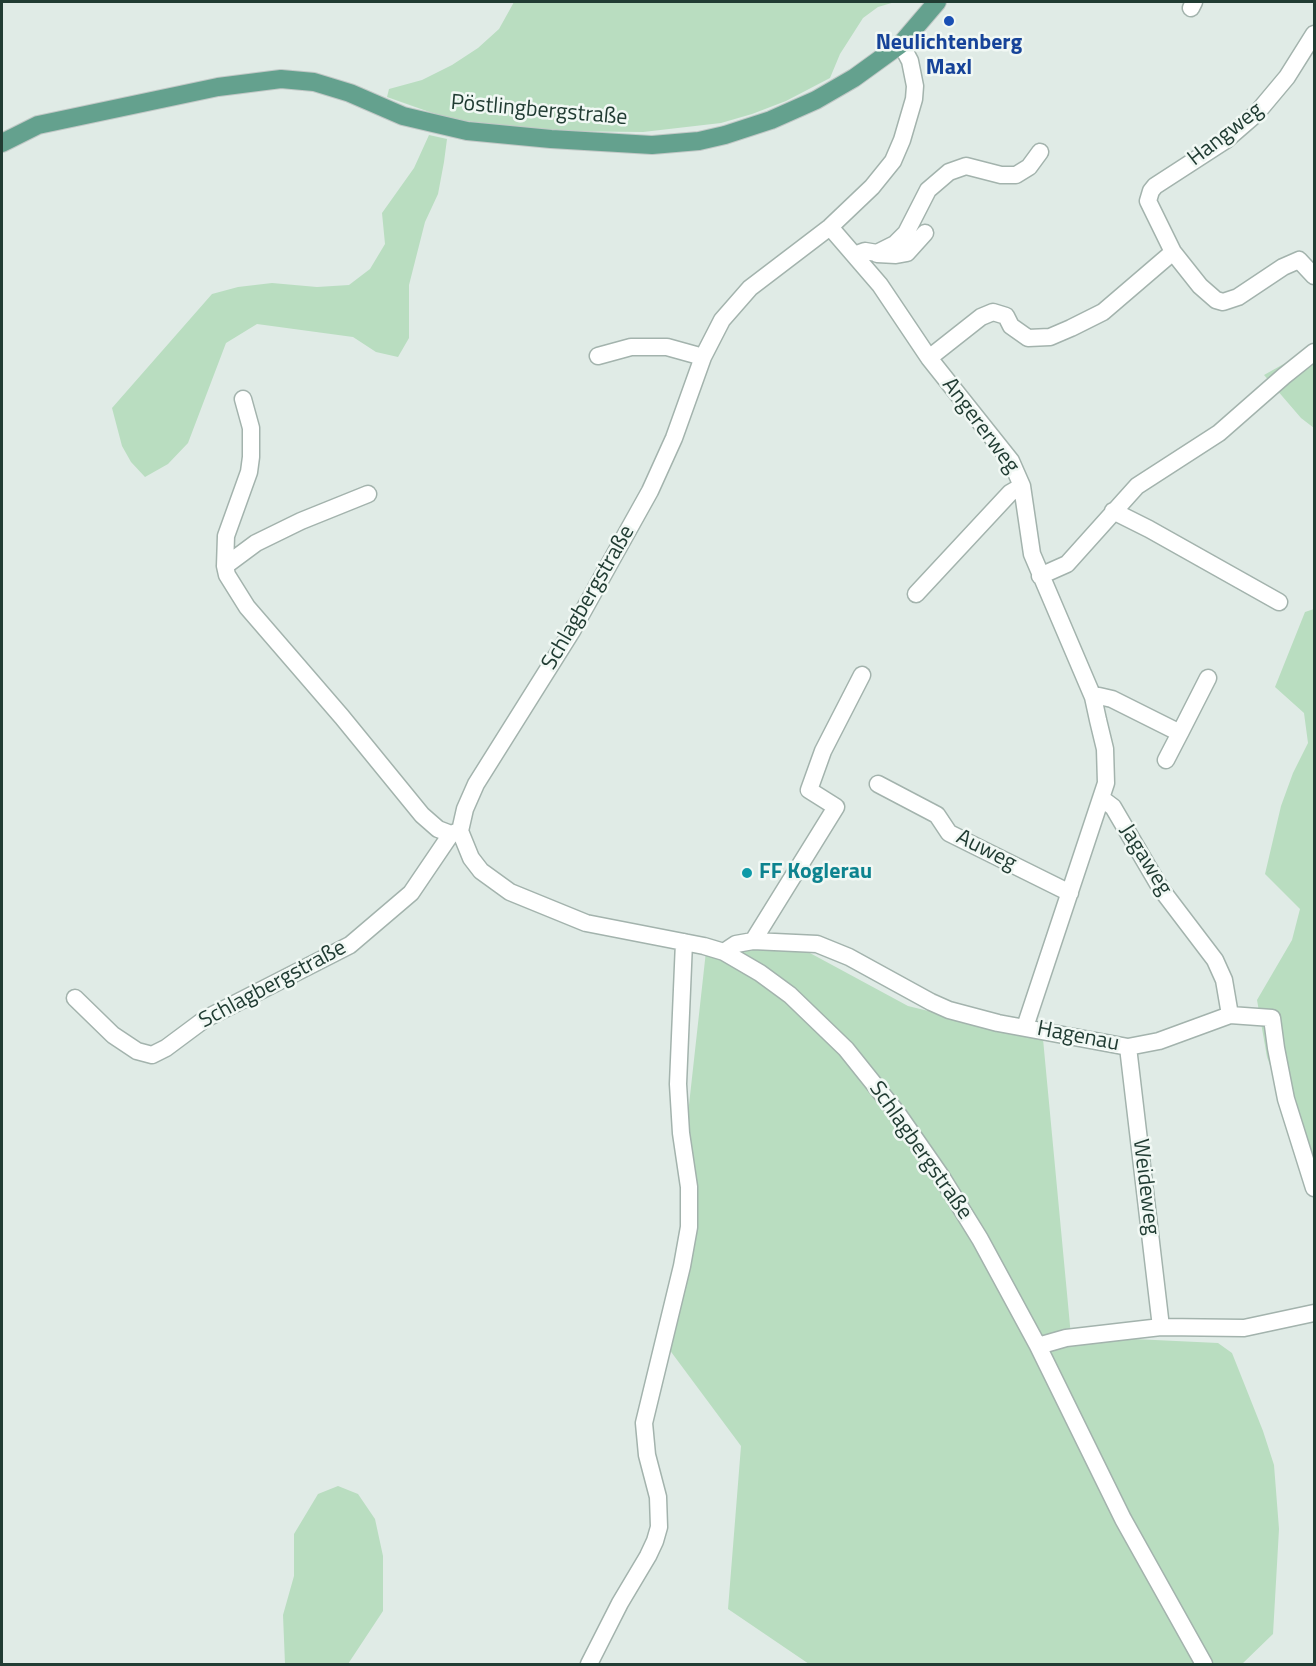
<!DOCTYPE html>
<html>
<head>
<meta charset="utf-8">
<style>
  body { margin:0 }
  #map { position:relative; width:1316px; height:1666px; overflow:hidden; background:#e0ebe6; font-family:"Titillium Web",sans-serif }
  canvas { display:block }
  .frame { position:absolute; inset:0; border:3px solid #213c33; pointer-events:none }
</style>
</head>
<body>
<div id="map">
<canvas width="1316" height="1666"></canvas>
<div class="frame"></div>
</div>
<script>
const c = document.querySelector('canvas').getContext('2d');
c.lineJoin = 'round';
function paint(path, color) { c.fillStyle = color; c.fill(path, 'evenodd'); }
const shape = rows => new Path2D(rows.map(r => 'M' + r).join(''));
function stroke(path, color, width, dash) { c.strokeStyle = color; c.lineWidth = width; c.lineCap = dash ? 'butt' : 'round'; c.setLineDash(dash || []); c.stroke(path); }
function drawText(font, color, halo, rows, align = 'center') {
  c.font = font + ' "Titillium Web",sans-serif'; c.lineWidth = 5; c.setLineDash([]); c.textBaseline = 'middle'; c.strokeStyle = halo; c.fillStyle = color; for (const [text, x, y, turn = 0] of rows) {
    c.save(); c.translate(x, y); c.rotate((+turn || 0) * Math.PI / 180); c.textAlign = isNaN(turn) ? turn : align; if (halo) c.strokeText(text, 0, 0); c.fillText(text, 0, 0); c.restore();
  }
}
const green = shape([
  [514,2,895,2,878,7,863,18,840,54,830,78,786,101,752,114,721,123,643,132,553,131,465,121,438,115,387,97,389,89,422,80,452,65,478,48,499,29],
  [429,135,447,139,444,162,438,194,425,222,409,285,409,338,398,357,376,352,353,337,257,324,226,343,188,443,168,464,145,477,131,462,122,446,112,408,212,294,238,287,272,283,317,287,349,285,370,269,385,244,382,213,414,168],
  [1314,347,1314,428,1301,418,1264,375],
  [1314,609,1314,1186,1267,1057,1257,1000,1292,940,1300,909,1265,874,1281,806,1293,773,1308,743,1304,713,1275,687,1305,612],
  [707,942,797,946,908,1006,1043,1039,1071,1336,1218,1343,1232,1353,1263,1431,1274,1465,1279,1529,1273,1634,1242,1664,809,1664,728,1609,741,1446,663,1341,686,1229,685,1141],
  [338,1486,358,1494,375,1519,383,1556,383,1611,348,1664,285,1664,283,1615,294,1576,294,1534,318,1494]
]);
const minor = shape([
  [1191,8,1194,2],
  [1314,34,1287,77,1256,114,1226,140,1155,186,1151,191,1148,201,1173,252,1200,286,1216,300,1223,302,1238,297,1283,267,1299,260,1314,276],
  [901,44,910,61,915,86,914,99,902,140,893,161,872,187,830,227,750,288,722,320,703,357,674,438,650,491,572,631,476,784,465,809,460,831,471,858,481,871,510,892,586,923,704,946,724,952,760,973,790,995,846,1049,898,1114,941,1176,980,1239,1038,1346,1123,1519,1204,1664],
  [830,227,880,285,929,358,1011,461,1022,486,1032,554,1093,697,1098,720,1105,749,1106,783,1025,1027],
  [877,254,896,255,907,253,925,233],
  [854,255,865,251,877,253,895,244,906,233,928,190,949,172,966,166,1001,175,1016,175,1029,167,1040,152],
  [598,356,631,347,667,347,703,357],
  [929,358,981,317,993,312,1006,316,1011,326,1028,338,1050,337,1071,328,1103,312,1173,252],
  [368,494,301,521,256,543,225,566,227,575,247,607,342,717,422,815,438,829,451,834],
  [1113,511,1149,529,1279,602],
  [225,566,226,536,249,472,251,457,251,428,243,399],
  [1040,576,1067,564,1137,486,1219,433,1284,376,1314,352],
  [916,594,1010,493,1022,486],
  [1093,697,1099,696,1112,699,1180,733,1208,678],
  [1166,760,1180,733],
  [878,784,937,815,949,833,1070,893],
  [1101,798,1113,807,1161,889,1215,960,1224,980,1230,1015],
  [753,941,836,807,809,790,823,751,862,675],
  [724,952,736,944,753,941,817,944,849,957,931,1002,949,1010,998,1023,1128,1047,1159,1041,1230,1015,1272,1018,1276,1048,1286,1099,1314,1188],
  [75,998,113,1035,137,1051,152,1055,166,1048,205,1019,350,945,411,893,451,834,459,831],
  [1128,1047,1161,1327],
  [1038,1346,1066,1338,1161,1327,1244,1328,1314,1313],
  [589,1664,620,1603,648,1556,655,1541,659,1527,658,1497,647,1455,644,1423,682,1266,689,1227,689,1187,681,1133,678,1084,684,942]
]);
const major = shape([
  [2,143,38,125,218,87,281,79,314,82,350,93,403,116,467,131,551,139,652,145,699,141,725,135,771,120,816,100,854,78,901,44,937,2]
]);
const markers = [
  [949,21,6,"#1a4fb4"],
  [747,873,6,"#0f9aa8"]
];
const transitNames = [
  ["Neulichtenberg",949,44],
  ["Maxl",949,69]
];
const streetNames = [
  ["Pöstlingbergstraße",539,111,5],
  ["Hangweg",1226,135,-38],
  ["Angererweg",980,426,53],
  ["Schlagbergstraße",589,598,-60],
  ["Auweg",986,851,27],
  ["Jagaweg",1145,860,58],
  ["Schlagbergstraße",273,985,-28],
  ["Hagenau",1078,1037,11],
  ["Schlagbergstraße",920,1151,55],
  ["Weideweg",1145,1187,83]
];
const cultureNames = [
  ["FF Koglerau",759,873]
];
paint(green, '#b9ddc0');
stroke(minor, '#a3b3ad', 19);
stroke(major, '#c1c8c6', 20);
stroke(minor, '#fff', 16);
stroke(major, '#64a18e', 18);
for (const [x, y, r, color] of markers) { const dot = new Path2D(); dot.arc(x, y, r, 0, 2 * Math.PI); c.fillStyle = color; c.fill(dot); stroke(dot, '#f1f8f4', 2); }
drawText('bold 22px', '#164399', '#f1f8f4', transitNames);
drawText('22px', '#213c33', '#f1f8f4', streetNames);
drawText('bold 22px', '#0d838f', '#f1f8f4', cultureNames, 'left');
</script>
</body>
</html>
